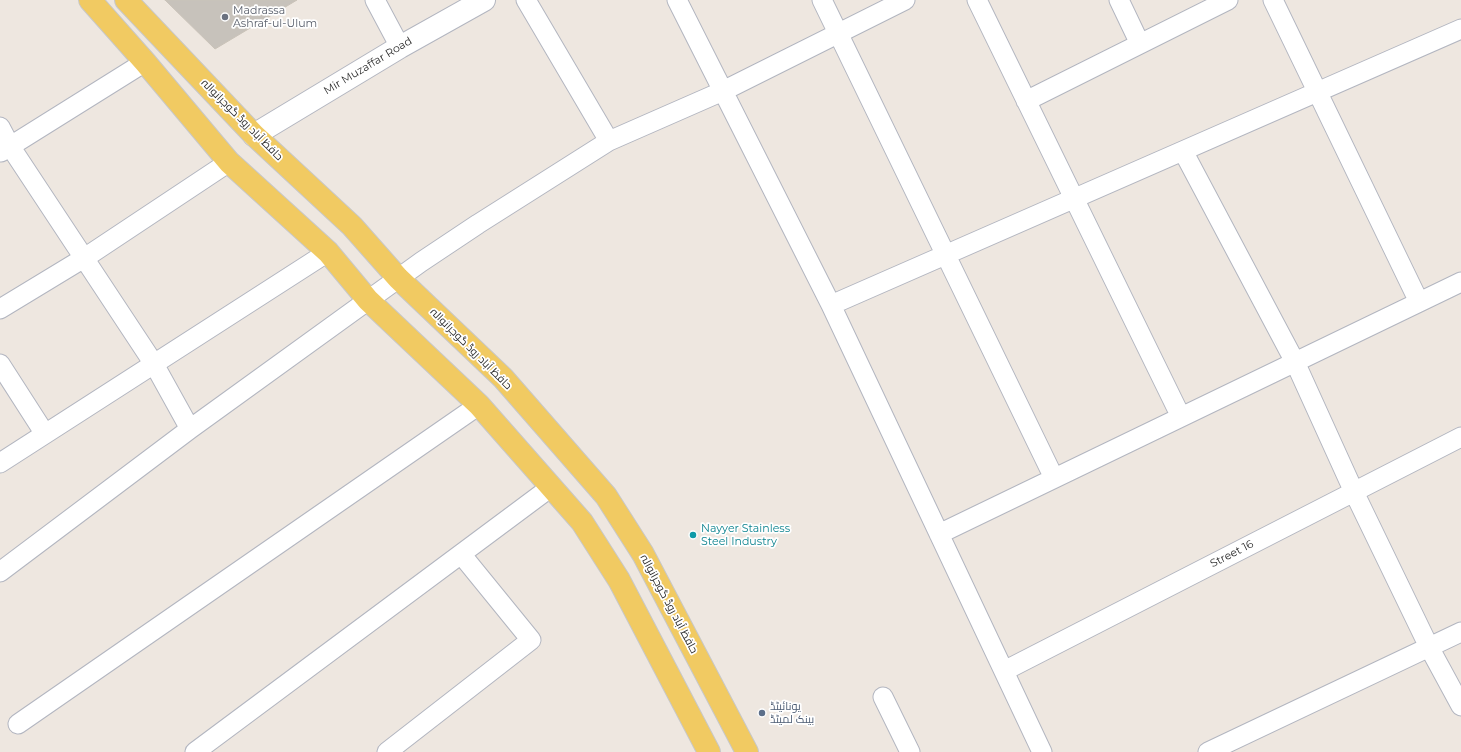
<!DOCTYPE html>
<html>
<head>
<meta charset="utf-8">
<style>
  body { margin:0 }
  canvas { display:block; background:#eee7e0 }
</style>
</head>
<body>
<canvas width="1461" height="752"></canvas>
<script>
const c = document.querySelector('canvas').getContext('2d');
c.lineJoin = 'round';
function paint(path, color) { c.fillStyle = color; c.fill(path, 'evenodd'); }
const shape = rows => new Path2D(rows.map(r => 'M' + r).join(''));
function stroke(path, color, width, dash) { c.strokeStyle = color; c.lineWidth = width; c.lineCap = dash ? 'butt' : 'round'; c.setLineDash(dash || []); c.stroke(path); }
function drawText(font, color, halo, rows, align = 'center') {
  c.font = font + ' Montserrat,Cairo,sans-serif'; c.lineWidth = 3.5; c.setLineDash([]); c.textBaseline = 'middle'; c.strokeStyle = halo; c.fillStyle = color; for (const [text, x, y, turn = 0] of rows) {
    c.save(); c.translate(x, y); c.rotate((+turn || 0) * Math.PI / 180); c.textAlign = isNaN(turn) ? turn : align; if (halo) c.strokeText(text, 0, 0); c.fillText(text, 0, 0); c.restore();
  }
}
const building = shape([
  [165,0,297,0,215,49,165,0]
]);
const minor = shape([
  [375,0,400,47],
  [526,0,609,141],
  [677,0,831,305,1042,752],
  [822,0,1054,478],
  [977,0,1181,417],
  [1119,0,1140,44],
  [1273,0,1419,302],
  [1026,101,1228,0],
  [0,127,10,146,154,364,190,429],
  [1183,151,1295,362,1354,492,1429,647,1461,706],
  [1,152,145,62],
  [831,305,1461,29],
  [0,309,89,255,229,162],
  [0,364,45,434],
  [0,463,328,252],
  [939,534,1461,282],
  [0,572,190,429,421,262,478,224,609,141,723,91,905,0],
  [1004,671,1461,437],
  [883,697,910,752],
  [18,724,479,405],
  [195,752,551,487],
  [387,752,531,640,461,554],
  [1208,752,1461,632]
]);
const tertiary = shape([
  [254,135,400,47,484,0]
]);
const primary = shape([
  [90,0,145,62,229,162,328,252,368,300,479,405,582,522,619,580,709,752],
  [126,0,254,135,352,226,398,278,503,378,606,496,643,554,747,752]
]);
const markers = [
  [225,17,4,"#6b7280"],
  [693,535,4,"#0f9aa8"],
  [762,713,4,"#5c6f8a"]
];
const worshipNames = [
  ["Madrassa",233,11],
  ["Ashraf-ul-Ulum",233,24]
];
const streetNames = [
  ["Mir Muzaffar Road",368,66,-31],
  ["حافظ آباد روڈ گوجرانوالہ",242,120,45],
  ["حافظ آباد روڈ گوجرانوالہ",471,349,45],
  ["Street 16",1232,554,-27],
  ["حافظ آباد روڈ گوجرانوالہ",669,604,62]
];
const cultureNames = [
  ["Nayyer Stainless",701,529],
  ["Steel Industry",701,542]
];
const serviceNames = [
  ["یونائیٹڈ",770,707],
  ["بینک لمیٹڈ",770,720]
];
paint(building, '#c7c2bb');
stroke(building, '#cac3b9', 1);
stroke(minor, '#b3b6c0', 21);
stroke(tertiary, '#b3b6c0', 24);
stroke(primary, '#c8c8c8', 24);
stroke(minor, '#fff', 19);
stroke(tertiary, '#fff', 22);
stroke(primary, '#f1ca62', 22);
for (const [x, y, r, color] of markers) { const dot = new Path2D(); dot.arc(x, y, r, 0, 2 * Math.PI); c.fillStyle = color; c.fill(dot); stroke(dot, '#fff', 1.5); }
drawText('11px', '#5b616d', '#fff', worshipNames, 'left');
drawText('11px', '#2d2d2d', '#fff', streetNames);
drawText('11px', '#0d838f', '#fff', cultureNames, 'left');
drawText('11px', '#4e5e75', '#fff', serviceNames, 'left');
</script>
</body>
</html>
